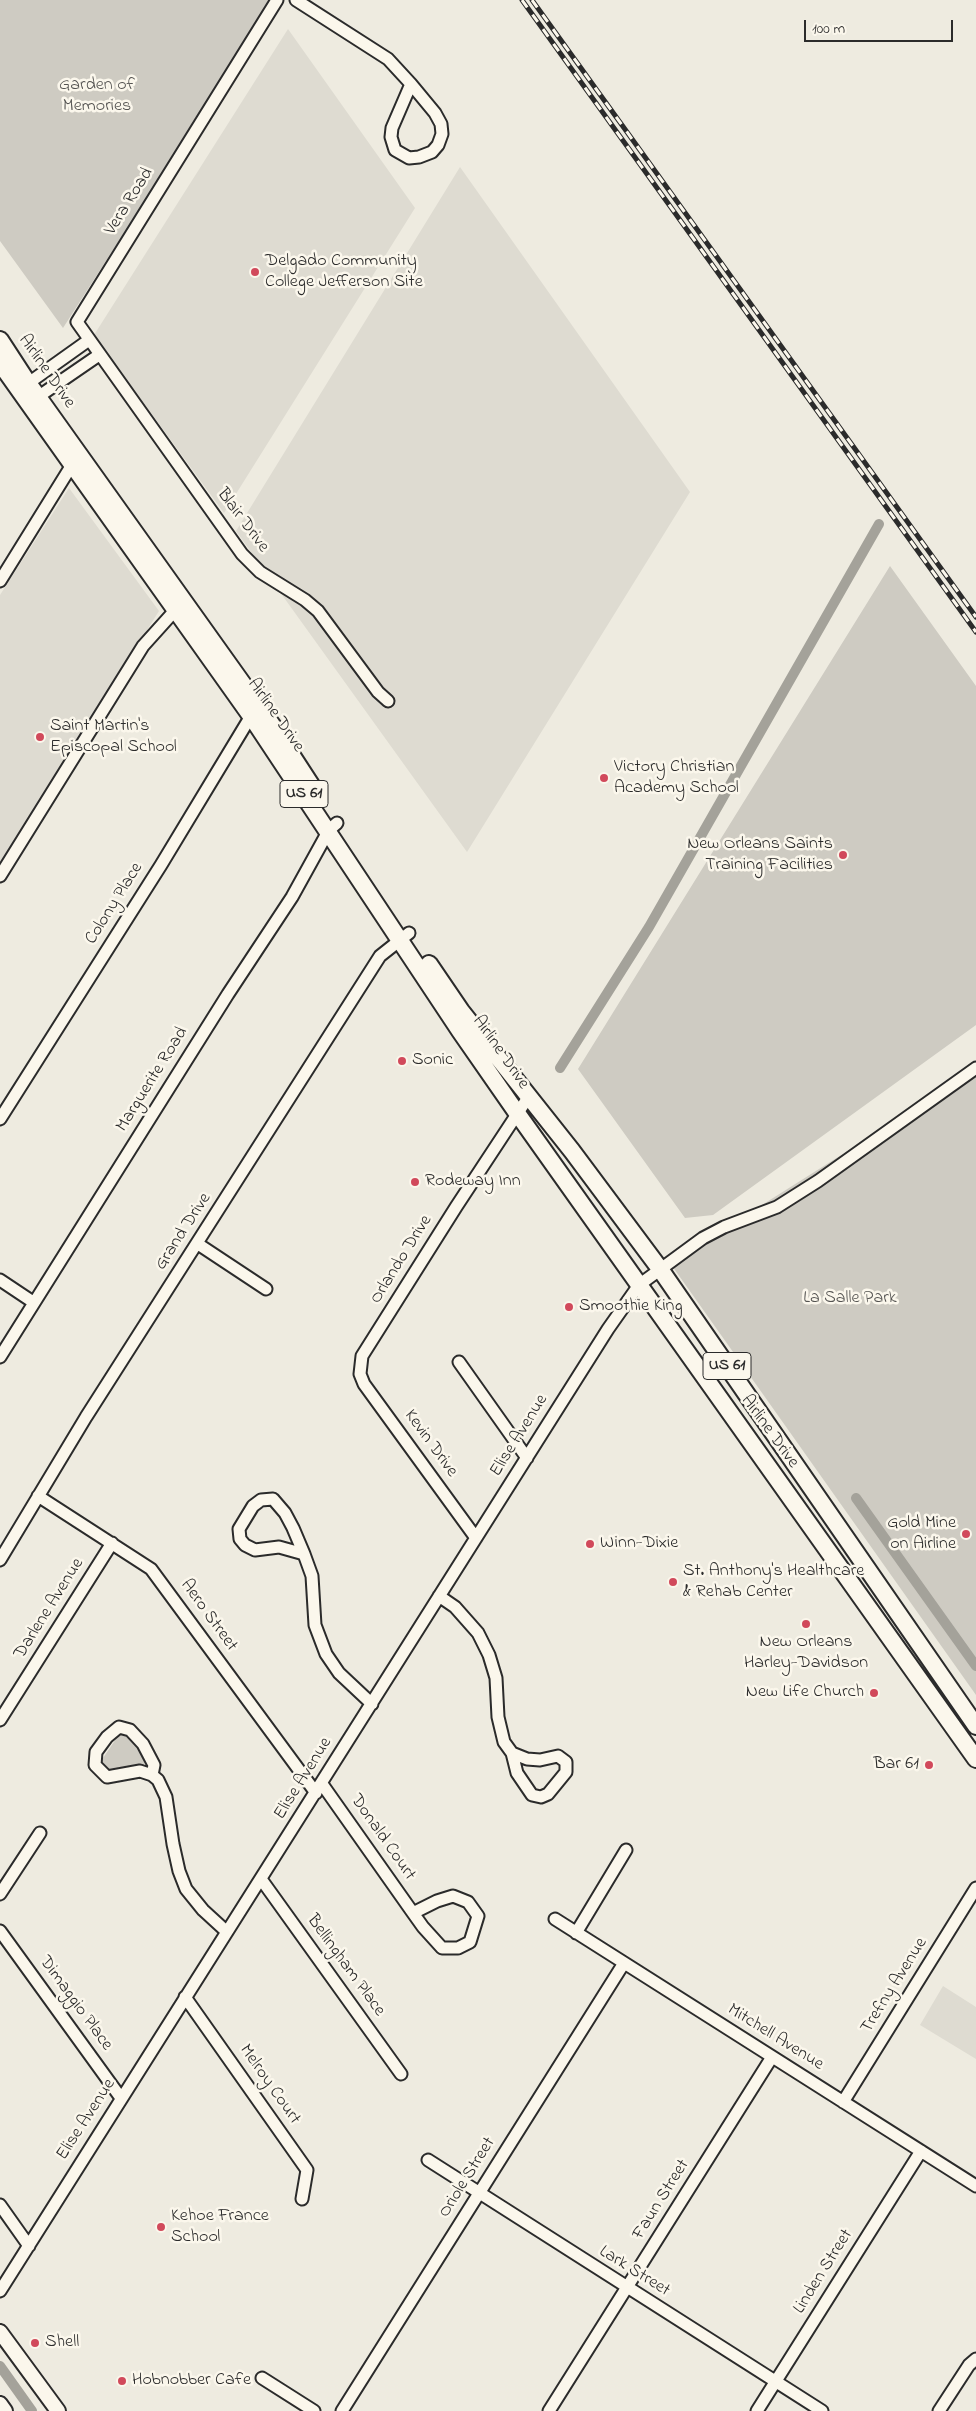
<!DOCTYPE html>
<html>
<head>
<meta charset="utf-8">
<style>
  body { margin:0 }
  #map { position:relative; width:976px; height:2411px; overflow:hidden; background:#eeebe0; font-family:"Indie Flower",sans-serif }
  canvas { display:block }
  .scale { position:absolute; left:804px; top:20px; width:149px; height:22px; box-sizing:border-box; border:2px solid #2b2b2b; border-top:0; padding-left:6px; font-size:15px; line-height:18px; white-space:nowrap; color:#2b2b2b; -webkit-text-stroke:4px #fbf7ec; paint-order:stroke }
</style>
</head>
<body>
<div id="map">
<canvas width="976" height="2411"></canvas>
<div class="scale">100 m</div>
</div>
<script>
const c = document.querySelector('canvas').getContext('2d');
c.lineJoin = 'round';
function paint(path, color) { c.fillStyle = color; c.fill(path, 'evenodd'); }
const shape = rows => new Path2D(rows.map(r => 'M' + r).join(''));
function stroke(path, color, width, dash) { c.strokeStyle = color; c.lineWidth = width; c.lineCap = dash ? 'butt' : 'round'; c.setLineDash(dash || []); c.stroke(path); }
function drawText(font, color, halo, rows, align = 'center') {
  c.font = font + ' "Indie Flower",sans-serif'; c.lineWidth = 5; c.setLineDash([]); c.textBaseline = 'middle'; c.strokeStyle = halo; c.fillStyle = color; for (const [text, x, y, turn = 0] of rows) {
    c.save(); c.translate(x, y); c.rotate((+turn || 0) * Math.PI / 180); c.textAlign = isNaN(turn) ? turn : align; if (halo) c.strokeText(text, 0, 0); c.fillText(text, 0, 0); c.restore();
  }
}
const built = shape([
  [288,29,415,208,224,513,94,335],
  [460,167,690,492,467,852,236,531],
  [69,488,159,611,0,864,0,595],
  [943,1986,976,2007,976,2059,920,2025]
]);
const green = shape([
  [0,0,273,0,63,328,0,241],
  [890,566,976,686,976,1025,713,1215,685,1218,578,1069],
  [976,1070,976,1695,670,1263],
  [124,1734,133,1739,145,1761,144,1765,109,1771,101,1764,103,1758,118,1736]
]);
const canal = shape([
  [560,1068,649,927,879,524],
  [856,1498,976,1666],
  [0,2366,32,2411]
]);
const minor = shape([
  [277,0,77,322,242,554,260,572,305,600,318,611,378,692,388,701],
  [296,0,388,59,411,84],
  [411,84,435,113,441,124,442,134,438,145,432,152,419,157,409,158,395,150,391,137,392,128,411,84],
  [23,387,89,340],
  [32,401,99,355],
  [0,581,75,460],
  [0,876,143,646,179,606],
  [0,1119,161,865,251,716,255,713],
  [198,1244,266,1289],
  [0,1280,33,1302],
  [0,1357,228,994,292,897,329,830,337,823],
  [459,1362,527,1458],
  [38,1496,151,1569,316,1793],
  [476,1538,364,1384,360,1374,362,1356,456,1207,529,1096],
  [304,1554,279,1547,255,1550,245,1545,240,1539,239,1529,253,1506,261,1500,273,1499,285,1513,293,1528,304,1554,312,1576,315,1625,326,1654,339,1673,372,1704],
  [0,1560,86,1417,380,956,409,933],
  [439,1596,455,1607,478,1633,489,1655,496,1678,498,1717,504,1742,512,1753,517,1773,532,1795,541,1797,548,1794,566,1772,566,1762,558,1756,540,1760,527,1759,512,1753],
  [0,1720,112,1543],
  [152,1775,154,1765,143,1744,130,1730,119,1727,107,1737,96,1752,95,1765,107,1777,140,1771,152,1775,158,1780,166,1797,173,1844,179,1871,186,1889,203,1910,227,1932],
  [322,1784,413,1913,423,1927,442,1948,458,1948,470,1942,478,1916,468,1902,453,1896,437,1901,413,1913],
  [261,1879,401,2074],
  [0,1894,40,1833],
  [555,1919,976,2186],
  [0,1931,121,2098],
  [576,1933,626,1850],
  [185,1997,307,2170,302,2199],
  [843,2102,976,1888],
  [428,2160,822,2411],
  [0,2205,29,2246],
  [0,2291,608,1329,639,1285,703,1238,724,1227,777,1207,818,1181,976,1068],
  [262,2378,314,2411],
  [342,2411,624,1963],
  [549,2411,772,2057],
  [757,2411,921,2151],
  [939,2411,969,2365,976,2359]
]);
const major = shape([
  [0,2332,58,2411],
  [0,2404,5,2411]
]);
const highway = shape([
  [0,340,28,383,272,725,311,785],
  [0,363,251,716,460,1031,517,1113,976,1759],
  [429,964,461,1011,572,1151,660,1269,976,1726]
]);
const rail = shape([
  [522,0,976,632],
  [532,0,976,617]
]);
const markers = [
  [255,272,5,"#d1495b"],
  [40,737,5,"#d1495b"],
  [604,778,5,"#d1495b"],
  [843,855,5,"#d1495b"],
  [402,1061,5,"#d1495b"],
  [415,1182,5,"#d1495b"],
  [569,1307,5,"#d1495b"],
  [966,1534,5,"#d1495b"],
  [590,1544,5,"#d1495b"],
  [673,1582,5,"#d1495b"],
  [806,1624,5,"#d1495b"],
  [874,1693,5,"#d1495b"],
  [929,1765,5,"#d1495b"],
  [161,2227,5,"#d1495b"],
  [35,2343,5,"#d1495b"],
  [122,2381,5,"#d1495b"]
];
const shields = [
  [304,794,48],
  [727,1366,48]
];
const shieldNames = [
  ["US 61",304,794],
  ["US 61",727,1366]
];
const parkNames = [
  ["Garden of",97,86],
  ["Memories",97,107],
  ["La Salle Park",850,1299]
];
const streetNames = [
  ["Vera Road",130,202,-58],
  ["Airline Drive",46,372,55],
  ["Blair Drive",242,521,53],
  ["Airline Drive",275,716,55],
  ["Colony Place",115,904,-58],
  ["Airline Drive",500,1053,55],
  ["Marguerite Road",153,1080,-58],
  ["Grand Drive",184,1232,-57],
  ["Orlando Drive",402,1260,-58],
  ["Airline Drive",769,1432,54],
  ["Elise Avenue",520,1436,-58],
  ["Kevin Drive",430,1444,54],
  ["Darlene Avenue",50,1609,-58],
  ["Aero Street",208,1616,54],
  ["Elise Avenue",304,1779,-58],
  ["Donald Court",382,1838,55],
  ["Bellingham Place",345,1966,54],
  ["Trefny Avenue",895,1986,-58],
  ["Dimaggio Place",75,2004,54],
  ["Mitchell Avenue",775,2038,32],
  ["Melroy Court",269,2085,55],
  ["Elise Avenue",87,2120,-57],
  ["Oriole Street",468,2178,-58],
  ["Faun Street",662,2200,-58],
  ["Lark Street",634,2272,32],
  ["Linden Street",824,2272,-58]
];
const poiNames = [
  ["Delgado Community",265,262],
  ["College Jefferson Site",265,283],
  ["Saint Martin's",50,727],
  ["Episcopal School",50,748],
  ["Victory Christian",614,768],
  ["Academy School",614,789],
  ["New Orleans Saints",833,845,"right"],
  ["Training Facilities",833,866,"right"],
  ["Sonic",412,1061],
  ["Rodeway Inn",425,1182],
  ["Smoothie King",579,1307],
  ["Gold Mine",956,1524,"right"],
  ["on Airline",956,1545,"right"],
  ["Winn-Dixie",600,1544],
  ["St. Anthony's Healthcare",683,1572],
  ["& Rehab Center",683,1593],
  ["New Orleans",806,1643,"center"],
  ["Harley-Davidson",806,1664,"center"],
  ["New Life Church",864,1693,"right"],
  ["Bar 61",919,1765,"right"],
  ["Kehoe France",171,2217],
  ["School",171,2238],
  ["Shell",45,2343],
  ["Hobnobber Cafe",132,2381]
];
paint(built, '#dedbd1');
paint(green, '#cecbc2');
stroke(canal, '#a4a29a', 10);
stroke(minor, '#2b2b2b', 15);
stroke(major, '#2b2b2b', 18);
stroke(highway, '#2b2b2b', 20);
stroke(minor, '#fbf7ec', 11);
stroke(major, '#fbf7ec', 14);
stroke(highway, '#fbf7ec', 16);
stroke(rail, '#2b2b2b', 5);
stroke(rail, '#fbf7ec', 3, [9]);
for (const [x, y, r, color] of markers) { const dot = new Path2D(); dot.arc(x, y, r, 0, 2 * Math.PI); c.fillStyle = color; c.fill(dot); stroke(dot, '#fbf7ec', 2); }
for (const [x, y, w] of shields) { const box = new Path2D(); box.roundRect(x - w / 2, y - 13.5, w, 27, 4); c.fillStyle = '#fbf7ec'; c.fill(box); stroke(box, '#2b2b2b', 1); }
drawText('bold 16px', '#2b2b2b', null, shieldNames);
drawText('18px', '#545351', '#fbf7ec', parkNames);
drawText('18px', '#2b2b2b', '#fbf7ec', streetNames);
drawText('18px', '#2b2b2b', '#fbf7ec', poiNames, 'left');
</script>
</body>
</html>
